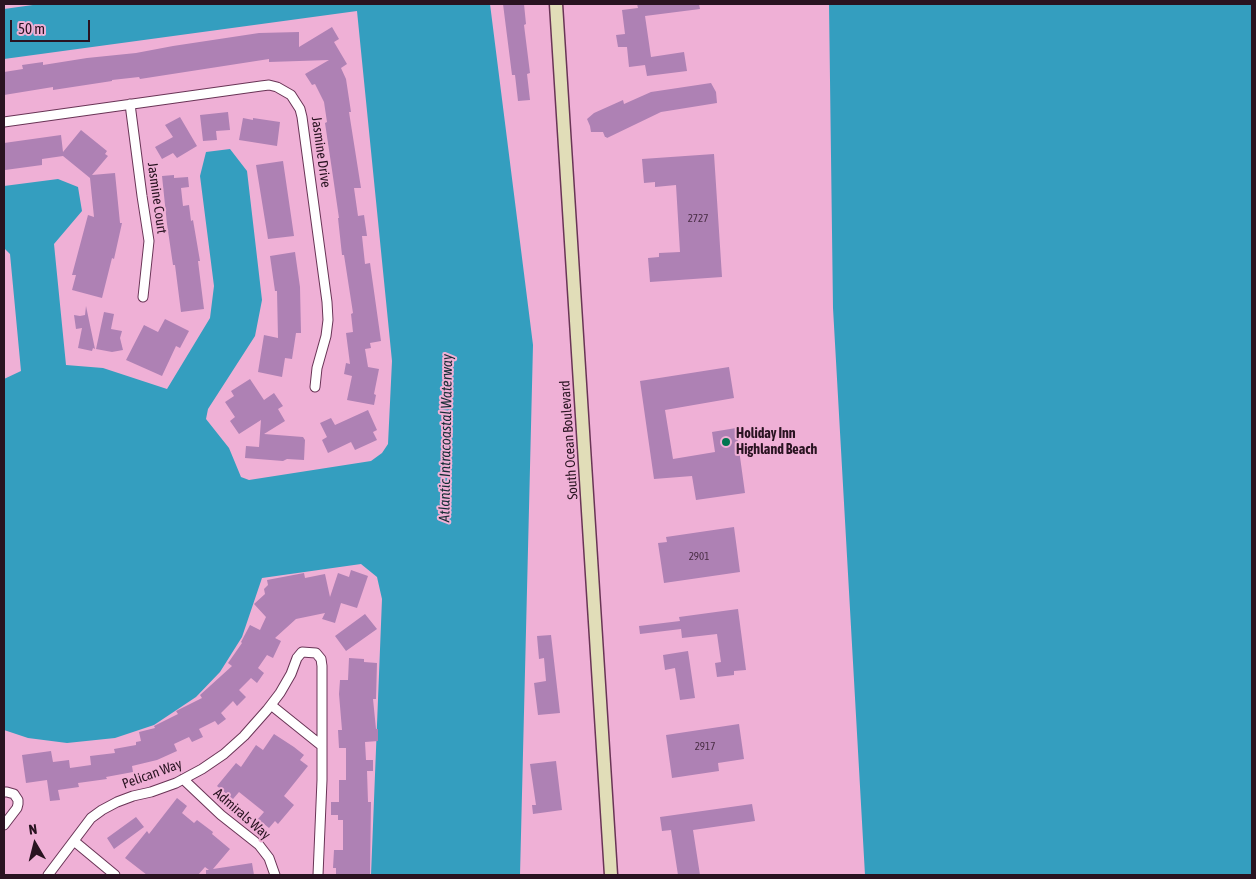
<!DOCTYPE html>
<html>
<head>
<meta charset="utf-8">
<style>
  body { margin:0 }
  #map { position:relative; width:1256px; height:879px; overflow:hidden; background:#efb0d6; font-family:"Asap Condensed",sans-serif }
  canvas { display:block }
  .frame { position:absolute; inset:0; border:5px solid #291321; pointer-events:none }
  .north { position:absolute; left:10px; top:819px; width:50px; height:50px; -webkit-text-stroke:4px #efb0d6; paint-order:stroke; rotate:352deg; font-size:14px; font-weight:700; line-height:20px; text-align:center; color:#291321 }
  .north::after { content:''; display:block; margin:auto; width:18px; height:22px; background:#291321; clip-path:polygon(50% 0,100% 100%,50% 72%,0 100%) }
  .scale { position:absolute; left:10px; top:20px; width:80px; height:22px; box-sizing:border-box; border:2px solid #291321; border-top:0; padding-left:6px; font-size:15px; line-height:18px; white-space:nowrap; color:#291321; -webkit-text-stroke:4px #efb0d6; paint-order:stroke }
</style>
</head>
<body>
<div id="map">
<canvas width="1256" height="879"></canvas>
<div class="frame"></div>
<div class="north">N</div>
<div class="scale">50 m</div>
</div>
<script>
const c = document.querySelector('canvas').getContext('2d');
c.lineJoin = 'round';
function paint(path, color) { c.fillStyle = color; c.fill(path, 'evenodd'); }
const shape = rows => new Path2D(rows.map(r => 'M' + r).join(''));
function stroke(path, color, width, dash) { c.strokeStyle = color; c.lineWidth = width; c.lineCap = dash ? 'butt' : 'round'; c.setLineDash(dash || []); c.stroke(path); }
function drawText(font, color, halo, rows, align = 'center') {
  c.font = font + ' "Asap Condensed",sans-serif'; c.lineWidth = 4; c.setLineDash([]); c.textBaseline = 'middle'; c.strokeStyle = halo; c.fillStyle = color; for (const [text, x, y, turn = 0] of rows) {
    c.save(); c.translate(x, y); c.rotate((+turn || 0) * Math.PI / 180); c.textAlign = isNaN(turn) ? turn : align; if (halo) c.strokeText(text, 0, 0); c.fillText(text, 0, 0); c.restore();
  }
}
const water = shape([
  [40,4,490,4,533,345,520,875,371,875,382,599,377,577,361,564,262,578,242,637,220,672,196,697,154,725,115,738,67,743,28,738,4,730,4,379,21,371,10,254,4,248,4,186,58,179,78,187,82,211,54,244,66,365,103,368,167,389,210,318,214,286,200,176,206,152,230,149,247,171,262,300,255,336,208,409,206,419,229,448,241,477,249,480,371,461,382,453,388,444,392,361,357,11,4,59,4,9],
  [829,4,1252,4,1252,875,865,875,833,308]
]);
const building = shape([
  [503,4,524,4,526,24,524,25,530,73,527,74,530,100,518,101,515,75,512,75],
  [637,4,699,4,700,9,645,16,651,57,684,52,687,71,647,76,645,65,629,67,627,47,618,47,616,35,625,34,622,10,638,8],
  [332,27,339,39,334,42,347,64,341,68,346,79,351,112,349,112,361,188,354,188,358,216,364,215,367,236,362,236,365,264,370,263,381,341,370,343,371,348,365,349,368,367,379,369,374,394,376,395,374,405,347,400,352,376,344,374,346,363,350,364,346,333,353,332,351,314,353,313,344,255,342,255,338,218,339,218,332,170,325,123,327,122,324,102,315,84,312,85,305,74,329,60,269,62,269,59,140,79,139,77,112,80,112,81,53,90,53,87,4,95,4,72,23,69,22,65,43,62,43,65,87,58,136,53,173,46,259,33,299,32,299,47],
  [711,83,716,92,717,103,661,112,607,138,606,137,605,137,603,132,591,132,590,126,587,119,594,113,623,100,624,104,651,92],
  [228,112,230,130,216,131,217,140,203,141,200,115],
  [180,117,197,146,177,158,173,153,162,159,155,147,173,137,165,125],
  [243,118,253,120,253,118,280,122,277,146,239,140],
  [81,130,107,151,105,154,108,156,92,175,115,173,120,223,122,223,114,259,112,258,102,298,72,290,76,275,72,275,88,215,94,217,90,178,63,156,42,159,42,165,5,170,5,165,4,165,4,143,61,135,63,152],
  [714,154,722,277,650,282,648,258,659,257,659,253,680,252,676,185,655,187,655,182,644,183,642,159],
  [283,161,294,236,268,239,256,165],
  [174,175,174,178,188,177,189,187,181,188,183,206,189,205,191,221,193,220,200,261,198,261,204,309,181,312,175,265,173,265,167,224,162,176],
  [295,252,300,287,301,333,296,333,292,359,285,358,282,377,258,372,264,335,278,338,277,291,275,291,270,256],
  [86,306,95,349,93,348,92,351,78,348,82,328,76,329,74,315,80,316,85,315],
  [104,312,114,314,111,329,122,331,120,338,123,350,112,352,96,349],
  [165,319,189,331,180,348,176,346,162,376,126,360,144,325,158,332],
  [729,367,734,398,665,410,673,459,715,452,712,432,736,428,745,493,696,500,692,476,654,479,640,381],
  [250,379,264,400,274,393,283,406,278,409,285,421,264,434,303,437,305,440,304,460,287,459,283,461,245,458,246,446,259,447,261,420,239,434,230,421,235,417,225,402,234,396,231,391],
  [368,410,377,430,373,432,377,440,355,450,351,442,328,453,322,440,327,437,320,423,331,418,335,425],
  [734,527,740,572,664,583,658,543,667,542,666,537],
  [351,570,368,576,357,608,341,603,335,623,322,619,325,613,296,619,275,638,281,641,273,658,267,655,258,668,264,673,257,683,251,678,239,690,246,697,237,706,233,701,221,713,226,719,218,725,215,721,199,729,203,737,192,742,189,737,174,744,177,751,157,760,132,766,133,772,106,777,107,779,78,783,79,787,58,790,60,800,50,801,47,780,26,783,22,755,51,751,53,762,69,760,70,768,91,765,90,756,115,753,114,749,136,745,136,742,141,741,139,732,155,728,154,726,178,714,176,711,202,698,200,695,232,666,228,663,242,643,241,642,250,625,260,630,266,617,254,604,265,594,264,589,268,585,267,580,304,573,305,578,325,574,330,597,338,573,349,577],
  [738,609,746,670,734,671,734,675,717,677,715,663,721,662,717,634,682,638,681,629,640,634,639,626,680,621,679,617],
  [365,614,377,629,346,651,335,636],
  [551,635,560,713,538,715,534,683,546,681,544,658,539,659,537,636],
  [688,651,695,698,680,700,675,668,665,670,663,655],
  [349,658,364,659,364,662,377,663,376,699,373,699,376,729,378,729,378,741,365,742,366,760,373,760,373,771,367,771,368,802,371,802,370,875,336,875,336,868,333,868,334,850,343,850,343,820,338,820,338,815,331,815,331,802,339,802,339,780,346,780,346,748,339,748,338,730,342,730,339,694,340,680,348,680],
  [739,724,744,759,718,763,719,771,672,778,666,735],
  [274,734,294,747,304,755,300,760,308,766,284,796,294,805,278,824,275,821,269,828,258,819,264,812,239,792,233,799,217,786,236,763,241,767,256,745,263,750],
  [556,761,562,810,533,814,532,805,536,805,530,764],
  [177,798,187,806,182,813,194,823,197,820,213,832,212,834,230,849,213,869,252,863,254,875,206,875,206,870,209,870,205,867,198,875,147,875,125,858,147,831,149,834],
  [752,804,755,821,693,830,700,875,678,875,671,830,662,831,660,817],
  [136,817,144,827,114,849,107,838]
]);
const street = shape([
  [130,104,142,196,149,241,143,297],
  [4,122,261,86,269,85,277,87,291,95,300,109,302,117,327,302,328,320,326,336,317,368,315,387],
  [271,705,322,746],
  [183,779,221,815,259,845,269,858,275,875],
  [4,792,7,792,14,794,18,800,18,804,17,808,4,825],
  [74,841,115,875],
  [48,875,91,818,102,810,117,802,133,796,151,792,176,783,202,769,224,754,244,736,267,710,280,693,291,674,297,658,302,652,316,653,321,659,322,666,322,780,318,875]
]);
const secondary = shape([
  [556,4,611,875]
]);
const markers = [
  [726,442,5,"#01754f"]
];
const numberNames = [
  ["2727",698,219],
  ["2901",699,557],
  ["2917",705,747]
];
const streetNames = [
  ["Jasmine Drive",321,152,82],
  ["Jasmine Court",157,198,82],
  ["South Ocean Boulevard",569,440,-94],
  ["Pelican Way",152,774,-20],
  ["Admirals Way",242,814,41]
];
const poiNames = [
  ["Holiday Inn",736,434],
  ["Highland Beach",736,450]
];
const waterNames = [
  ["Atlantic Intracoastal Waterway",446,438,-89]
];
paint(water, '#349ebf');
paint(building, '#ae81b4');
stroke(street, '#693456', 11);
stroke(secondary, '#693456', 15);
stroke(street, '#fff', 9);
stroke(secondary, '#e1ddb8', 12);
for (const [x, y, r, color] of markers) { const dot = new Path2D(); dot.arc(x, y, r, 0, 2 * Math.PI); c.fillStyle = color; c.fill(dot); stroke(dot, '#efb0d6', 2); }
drawText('11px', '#4a2e46', null, numberNames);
drawText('14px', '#291321', '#efb0d6', streetNames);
drawText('bold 14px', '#291321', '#efb0d6', poiNames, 'left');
drawText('italic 15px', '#162d35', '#efb0d6', waterNames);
</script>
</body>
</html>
